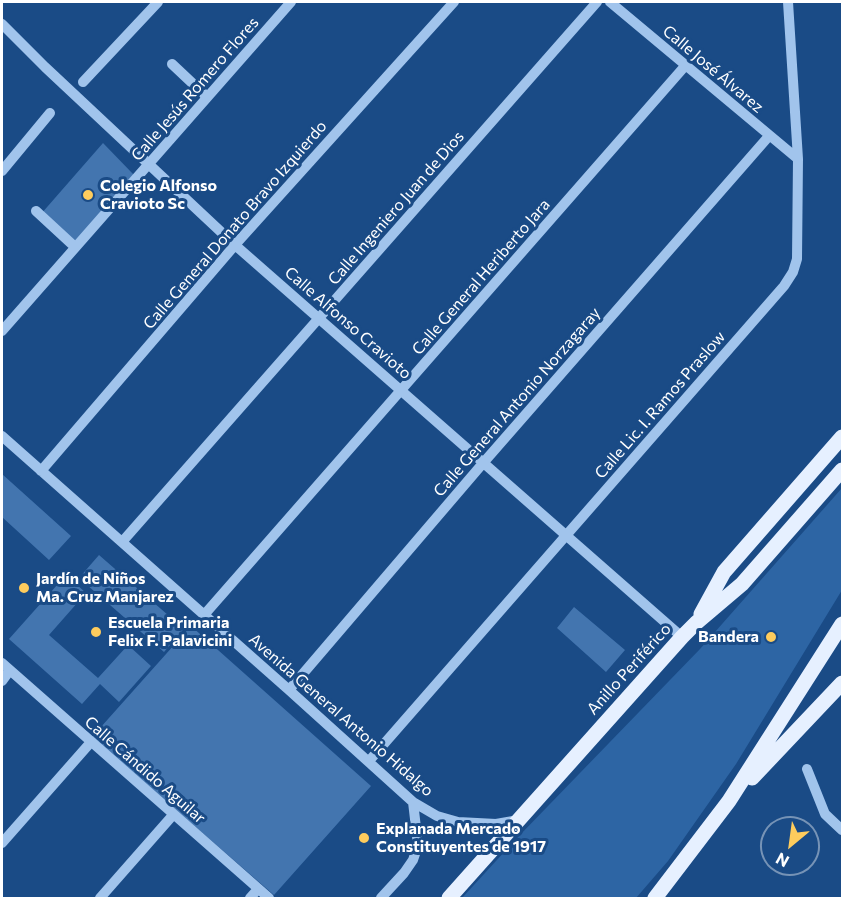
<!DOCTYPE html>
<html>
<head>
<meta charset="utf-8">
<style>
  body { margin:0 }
  #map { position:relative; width:844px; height:900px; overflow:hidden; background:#1a4b86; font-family:Commissioner,sans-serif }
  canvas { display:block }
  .frame { position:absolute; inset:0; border:3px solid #fff; pointer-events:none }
  .north { position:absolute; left:760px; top:816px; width:60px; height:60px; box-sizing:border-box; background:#1a4b86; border:2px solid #7693b6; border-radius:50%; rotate:209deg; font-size:16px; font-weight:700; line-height:24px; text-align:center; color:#fff }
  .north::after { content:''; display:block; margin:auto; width:21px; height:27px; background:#fecc5d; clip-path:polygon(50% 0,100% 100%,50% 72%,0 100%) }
</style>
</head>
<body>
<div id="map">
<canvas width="844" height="900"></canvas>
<div class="frame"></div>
<div class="north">N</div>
</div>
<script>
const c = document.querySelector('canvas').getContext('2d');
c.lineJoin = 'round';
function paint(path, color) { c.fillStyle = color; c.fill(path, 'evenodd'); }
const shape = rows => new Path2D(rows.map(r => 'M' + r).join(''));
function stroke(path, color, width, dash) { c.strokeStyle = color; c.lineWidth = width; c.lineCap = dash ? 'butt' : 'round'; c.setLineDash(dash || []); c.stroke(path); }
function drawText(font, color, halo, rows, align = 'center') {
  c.font = font + ' Commissioner,sans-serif'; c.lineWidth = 6; c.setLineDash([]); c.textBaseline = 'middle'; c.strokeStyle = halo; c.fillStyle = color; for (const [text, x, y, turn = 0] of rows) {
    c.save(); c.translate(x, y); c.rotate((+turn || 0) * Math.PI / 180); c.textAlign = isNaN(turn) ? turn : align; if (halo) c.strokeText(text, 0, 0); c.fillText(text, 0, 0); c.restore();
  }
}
const green = shape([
  [842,488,842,590,736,764,668,861,636,898,462,898,518,837,700,649]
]);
const building = shape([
  [103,143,134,175,74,244,41,214],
  [2,474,71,536,49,560,2,517],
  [99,555,184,629,164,652,79,578],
  [66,575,86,593,49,635,98,678,128,645,151,666,119,702,100,684,82,704,9,639],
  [574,607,625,650,606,672,557,628],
  [191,626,371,786,274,895,92,737]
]);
const minor = shape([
  [610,2,798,159],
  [2,24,45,67,235,245,682,637],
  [172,64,207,97],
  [83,82,158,2],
  [2,171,50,113],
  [36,211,75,247],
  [2,331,291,2],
  [2,436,289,690,413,802,437,816,458,822,496,824,519,820],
  [41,471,235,245,454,2],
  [122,542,597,2],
  [204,615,685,66],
  [2,663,269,898],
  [2,681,10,670],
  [289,690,484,462,769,136],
  [369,761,784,286,793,272,797,259,798,159,788,2],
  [807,769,825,814,842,830],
  [2,843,91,742],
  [100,898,173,815],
  [250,898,258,889],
  [381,898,404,873,413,860,418,845,413,802]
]);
const major = shape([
  [701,614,724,572,842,437],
  [752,778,842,683],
  [449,898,682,637,696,623,742,584,842,470],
  [655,898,729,801,842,624]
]);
const markers = [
  [88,195,6,"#fecc5d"],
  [24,588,6,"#fecc5d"],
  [96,632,6,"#fecc5d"],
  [771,637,6,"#fecc5d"],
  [364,838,6,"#fecc5d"]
];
const streetNames = [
  ["Calle José Álvarez",713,69,40],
  ["Calle Jesús Romero Flores",195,89,-49],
  ["Calle Ingeniero Juan de Dios",396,208,-49],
  ["Calle General Donato Bravo Izquierdo",235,225,-49],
  ["Calle General Heriberto Jara",481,277,-49],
  ["Calle Alfonso Cravioto",348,323,41],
  ["Calle General Antonio Norzagaray",517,402,-49],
  ["Calle Lic. I. Ramos Praslow",660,405,-49],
  ["Anillo Periférico",629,669,-48],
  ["Avenida General Antonio Hidalgo",341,715,41],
  ["Calle Cándido Aguilar",145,770,41]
];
const poiNames = [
  ["Colegio Alfonso",100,186],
  ["Cravioto Sc",100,204],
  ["Jardín de Niños",36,579],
  ["Ma. Cruz Manjarez",36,597],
  ["Escuela Primaria",108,623],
  ["Felix F. Palavicini",108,641],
  ["Bandera",759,637,"right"],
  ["Explanada Mercado",376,829],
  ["Constituyentes de 1917",376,847]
];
paint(green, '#2d65a4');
paint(building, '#4375af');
stroke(minor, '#a1c4ec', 10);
stroke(major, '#e6f0ff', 15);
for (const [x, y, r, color] of markers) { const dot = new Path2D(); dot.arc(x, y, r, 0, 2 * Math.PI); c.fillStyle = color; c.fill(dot); stroke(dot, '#1a4b86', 2); }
drawText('16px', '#fff', '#1a4b86', streetNames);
drawText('bold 16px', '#fff', '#1a4b86', poiNames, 'left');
</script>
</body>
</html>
